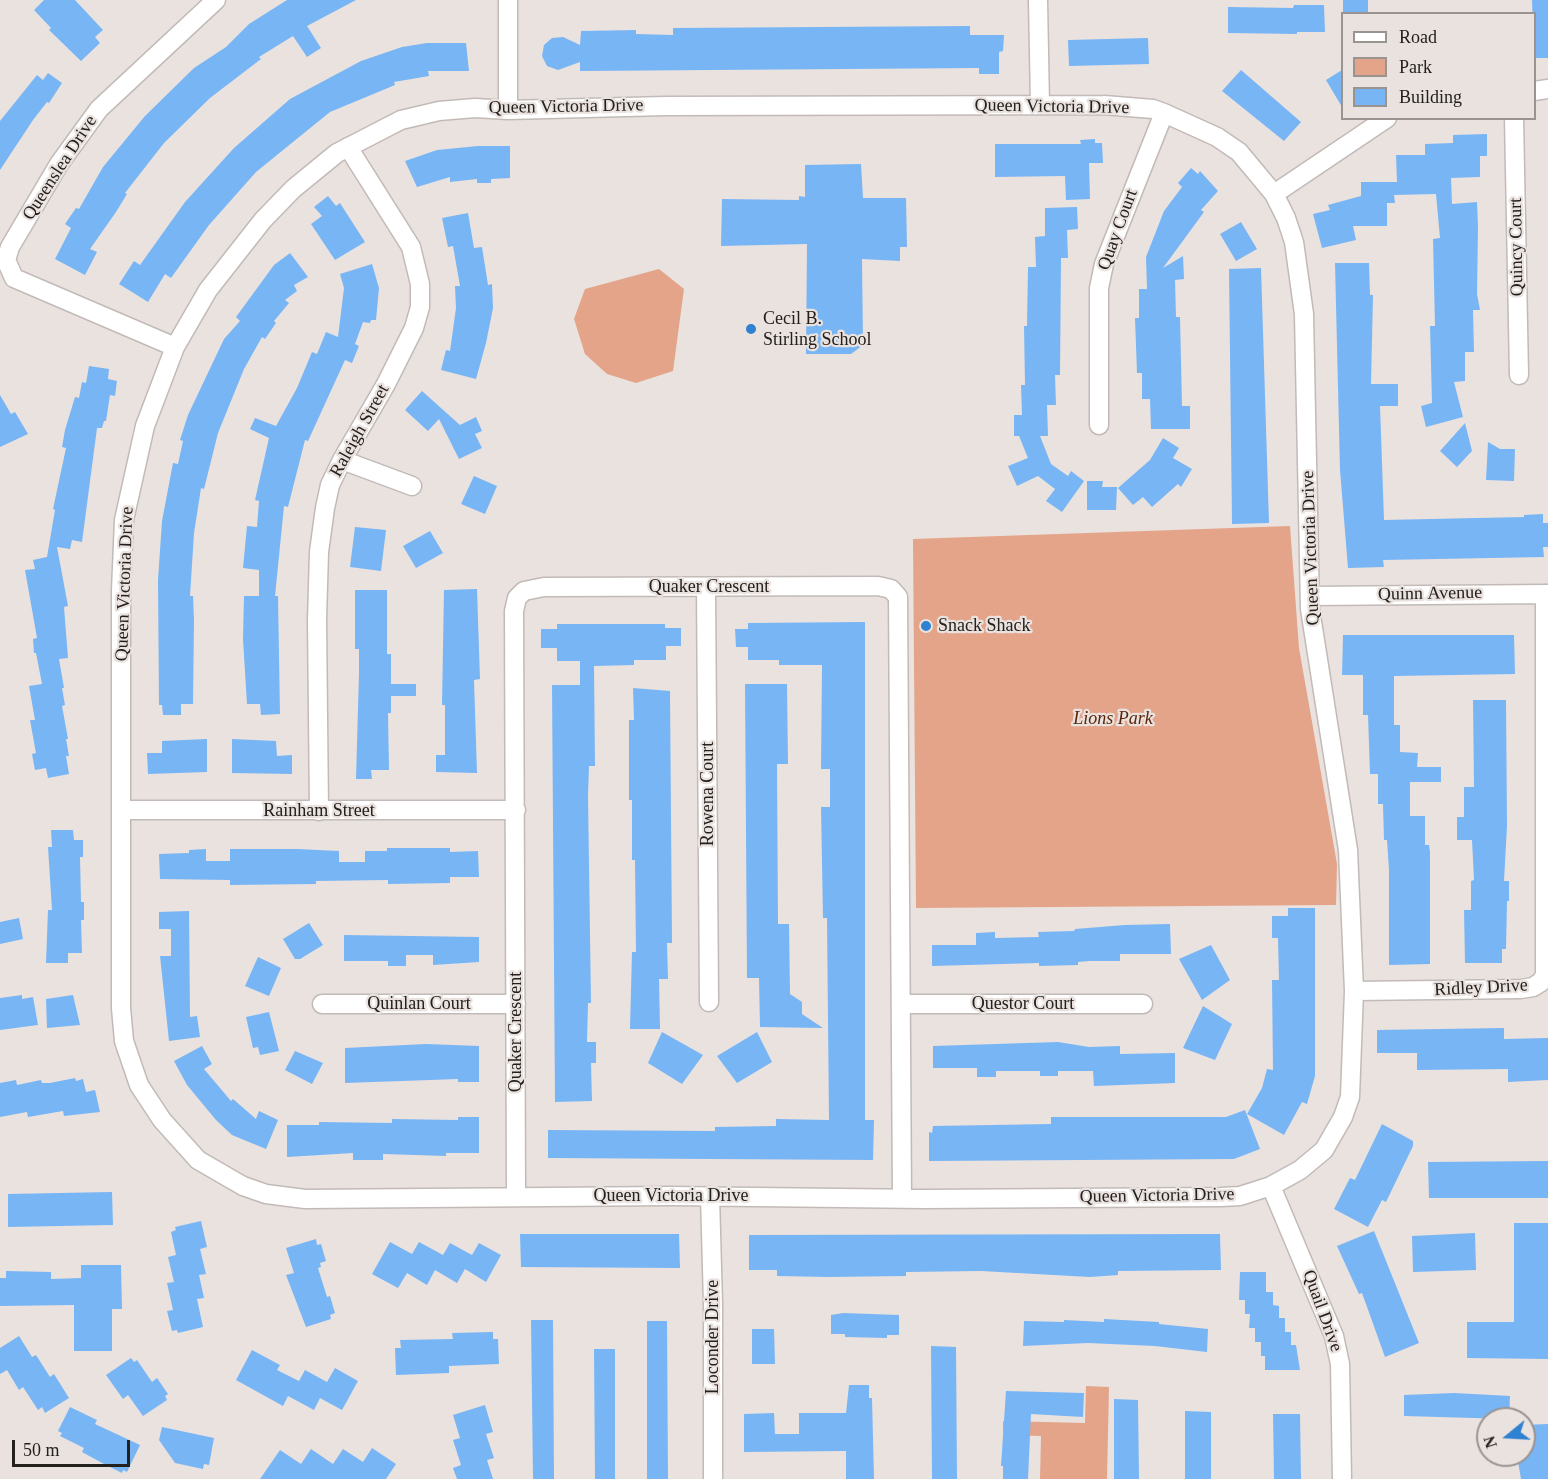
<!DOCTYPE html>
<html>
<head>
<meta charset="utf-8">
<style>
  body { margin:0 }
  #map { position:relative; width:1548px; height:1479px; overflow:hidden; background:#eae2de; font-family:Georgia,serif }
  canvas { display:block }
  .legend { position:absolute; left:1341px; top:12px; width:195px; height:108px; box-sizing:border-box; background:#eae2de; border:2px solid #9a9491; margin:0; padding:8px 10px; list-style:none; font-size:18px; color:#23201e }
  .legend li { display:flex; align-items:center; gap:12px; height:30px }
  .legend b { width:30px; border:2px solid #9a9491 }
  .north { position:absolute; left:1476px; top:1407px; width:60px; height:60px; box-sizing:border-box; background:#eae2de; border:2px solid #9a9491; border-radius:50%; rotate:252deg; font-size:16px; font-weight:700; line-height:24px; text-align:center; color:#23201e }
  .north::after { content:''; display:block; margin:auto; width:21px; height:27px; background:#2e82d1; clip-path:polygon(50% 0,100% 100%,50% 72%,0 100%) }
  .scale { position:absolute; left:12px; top:1440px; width:118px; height:27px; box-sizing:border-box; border:3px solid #23201e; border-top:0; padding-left:8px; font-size:18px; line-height:21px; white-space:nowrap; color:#23201e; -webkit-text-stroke:4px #eae2de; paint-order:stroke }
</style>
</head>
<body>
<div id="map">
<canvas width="1548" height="1479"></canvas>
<ul class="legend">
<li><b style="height:8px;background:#fff"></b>Road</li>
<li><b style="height:16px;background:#e4a489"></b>Park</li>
<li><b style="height:16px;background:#78b5f5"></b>Building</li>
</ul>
<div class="north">N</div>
<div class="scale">50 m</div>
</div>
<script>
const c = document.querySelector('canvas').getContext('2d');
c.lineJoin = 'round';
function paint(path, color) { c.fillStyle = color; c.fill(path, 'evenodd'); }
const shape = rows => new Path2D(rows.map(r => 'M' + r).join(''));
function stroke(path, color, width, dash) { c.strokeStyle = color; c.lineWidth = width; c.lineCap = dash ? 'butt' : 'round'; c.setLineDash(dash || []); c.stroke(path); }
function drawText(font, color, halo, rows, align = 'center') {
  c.font = font + ' Georgia,serif'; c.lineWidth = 4.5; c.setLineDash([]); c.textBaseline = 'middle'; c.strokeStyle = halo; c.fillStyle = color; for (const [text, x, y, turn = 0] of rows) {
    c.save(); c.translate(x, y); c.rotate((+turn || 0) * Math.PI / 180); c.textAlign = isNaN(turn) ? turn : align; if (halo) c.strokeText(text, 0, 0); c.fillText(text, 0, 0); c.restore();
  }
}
const green = shape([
  [659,269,684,289,673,371,636,383,607,374,585,354,574,319,585,289],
  [1290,526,1299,648,1337,864,1336,905,916,908,913,539],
  [1086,1386,1109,1387,1107,1479,1040,1479,1041,1436,1003,1435,1003,1421,1085,1423]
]);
const building = shape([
  [44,0,75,0,103,30,95,37,100,43,81,61,49,30,51,28,34,10],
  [287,0,356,0,307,26,321,48,307,57,293,36,259,57,261,59,210,98,164,143,125,193,127,194,116,212,90,249,97,252,85,275,55,259,71,228,65,224,76,208,79,209,103,167,145,116,194,68,226,47,249,24],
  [1343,0,1368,0,1368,14,1343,14],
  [1532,0,1548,0,1548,58,1534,58],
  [1294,5,1324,5,1325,32,1297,32,1297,34,1228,33,1228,7,1293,8],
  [970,26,970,35,1004,35,1003,51,999,52,999,74,979,74,979,68,580,71,580,62,558,70,547,66,542,56,544,45,552,38,563,37,580,45,581,31,636,30,636,34,673,35,673,28],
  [1148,38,1149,64,1069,66,1068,40],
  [427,43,466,43,469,71,428,71,429,76,394,82,395,85,330,112,256,172,209,225,171,278,165,274,148,302,119,284,134,261,140,265,185,202,234,148,290,99,361,61,402,47],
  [1241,70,1301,122,1284,141,1222,91],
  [1342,70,1342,107,1326,80],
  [48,73,62,83,49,103,47,102,33,120,0,170,0,121,37,75,43,80],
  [1487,134,1487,156,1480,156,1480,177,1451,178,1452,204,1477,202,1478,227,1477,294,1480,310,1473,310,1474,352,1465,352,1465,381,1454,382,1463,417,1426,427,1421,406,1432,403,1430,326,1435,326,1433,239,1440,238,1436,194,1394,195,1395,203,1387,203,1387,226,1353,226,1356,240,1322,248,1313,214,1330,210,1328,205,1361,196,1361,182,1397,182,1396,155,1425,155,1425,144,1453,143,1453,135],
  [1095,139,1095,143,1102,143,1103,163,1089,163,1090,199,1066,200,1065,176,995,177,995,144,1081,144,1080,140],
  [478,146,510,146,510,178,491,179,491,183,477,183,477,179,450,182,450,177,417,187,405,161,437,150],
  [861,164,863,198,906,198,907,247,900,247,900,261,862,259,863,345,851,354,806,354,807,244,721,246,722,199,799,200,799,196,805,197,805,165],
  [1191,168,1198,174,1200,171,1218,191,1201,210,1204,212,1163,268,1183,256,1184,279,1175,280,1176,317,1180,317,1182,406,1190,406,1190,429,1151,429,1150,399,1142,399,1142,373,1137,373,1135,318,1139,318,1139,289,1147,289,1146,257,1164,211,1182,187,1178,183],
  [328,196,336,206,340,203,365,242,335,260,311,224,322,216,314,207],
  [1077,207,1078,229,1067,230,1068,258,1061,258,1060,375,1055,375,1056,405,1047,405,1048,436,1040,436,1051,464,1068,476,1071,471,1084,481,1062,512,1046,501,1055,489,1038,476,1017,486,1008,466,1028,458,1019,436,1014,436,1014,415,1022,415,1021,385,1025,385,1024,326,1027,326,1028,267,1036,267,1035,237,1045,236,1045,208],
  [468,213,474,248,482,247,488,285,492,284,493,308,486,343,476,379,441,370,446,350,450,351,456,308,455,286,460,286,453,246,448,247,442,218],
  [1241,222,1257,249,1236,261,1220,234],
  [290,253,308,277,294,285,297,291,285,300,289,303,274,321,276,323,265,339,262,337,244,369,218,433,204,489,201,488,194,533,190,596,193,596,194,620,193,704,181,704,181,715,163,715,162,705,159,705,158,580,162,521,173,463,178,464,183,441,180,440,188,415,224,339,240,321,236,317,274,265],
  [1335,263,1369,263,1370,295,1373,295,1371,384,1398,384,1398,406,1380,406,1384,520,1524,517,1524,515,1543,514,1543,523,1548,523,1548,547,1543,547,1544,557,1383,560,1384,567,1348,568,1340,470],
  [372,264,379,288,376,320,371,320,370,323,363,322,355,344,359,346,352,363,345,360,308,441,305,440,288,507,284,506,275,596,278,596,280,714,261,715,260,704,247,704,243,639,244,596,259,596,259,570,243,568,247,526,257,527,259,501,255,500,269,438,250,429,255,418,276,426,297,388,312,352,317,354,326,332,338,337,344,288,340,274],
  [1261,268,1269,523,1232,524,1229,269],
  [89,366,109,369,108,379,117,381,115,396,110,395,106,421,104,421,102,428,97,428,82,542,72,540,70,549,57,547,68,606,64,607,68,658,59,659,64,688,62,688,65,705,62,706,68,739,66,739,69,756,66,756,69,774,48,778,46,768,35,770,32,754,36,753,30,720,35,720,29,686,42,684,36,653,34,653,33,639,37,638,25,570,35,569,33,560,47,557,55,510,53,509,66,448,62,447,65,430,75,397,79,398,82,382,86,383],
  [422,391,460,425,476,417,482,431,475,434,482,448,459,459,439,419,428,431,405,410],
  [0,395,11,414,15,412,28,434,0,447],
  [1465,423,1472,451,1457,467,1440,451],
  [1163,438,1179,448,1173,458,1192,469,1181,487,1178,484,1152,507,1143,497,1133,505,1118,488,1150,460],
  [1488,442,1500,449,1515,449,1514,481,1486,480],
  [474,476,497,486,485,514,461,504],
  [1087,481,1103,481,1102,487,1117,487,1116,510,1087,510],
  [355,527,386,530,381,571,350,567],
  [430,531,443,553,416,568,403,546],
  [477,589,480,679,474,680,477,773,436,772,436,755,445,755,445,705,442,705,444,590],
  [355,590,387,590,387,654,391,654,391,684,416,684,416,696,391,696,391,713,388,713,389,770,371,770,372,779,356,779,359,674,359,649,355,649],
  [865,622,865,1120,874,1120,873,1160,548,1158,548,1130,715,1131,715,1127,776,1126,776,1119,829,1120,827,918,823,918,821,807,830,807,830,769,821,769,822,665,779,665,779,660,748,660,748,647,736,647,735,629,748,629,748,623],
  [557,624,665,624,665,628,681,628,681,646,666,646,666,660,634,660,634,665,594,666,595,766,589,766,588,796,591,1003,588,1003,587,1042,596,1042,596,1063,591,1063,592,1101,555,1102,552,685,580,685,580,661,557,661,557,648,541,648,541,629,557,629],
  [1343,635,1514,635,1515,674,1394,676,1394,725,1400,725,1400,752,1418,753,1417,767,1441,767,1441,782,1410,782,1410,816,1425,816,1425,845,1429,845,1430,852,1430,964,1389,965,1389,870,1387,840,1384,840,1383,804,1378,804,1378,774,1370,774,1368,715,1363,715,1363,675,1342,675],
  [745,684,787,684,788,764,777,764,778,924,789,924,790,994,802,1002,802,1014,823,1028,760,1027,759,978,747,978],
  [633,688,670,691,672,943,667,943,668,979,659,979,660,1029,630,1029,632,952,636,952,635,860,632,860,632,800,629,800,629,720,634,720],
  [1473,700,1506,700,1507,826,1504,881,1509,881,1509,901,1507,901,1506,949,1502,949,1502,963,1465,963,1464,910,1471,910,1471,881,1474,880,1472,840,1457,840,1457,817,1464,817,1464,787,1474,787],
  [207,739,207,772,148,774,147,753,162,753,162,741],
  [232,739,276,741,277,756,292,755,292,774,232,773],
  [51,830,73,830,74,840,83,840,83,857,80,857,81,902,84,902,84,920,81,920,82,953,68,953,68,963,46,963,48,910,52,910,48,847,52,847],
  [387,848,450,848,450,852,478,851,479,877,450,877,450,883,388,884,388,880,316,881,316,884,230,885,230,880,160,879,159,854,189,853,189,850,206,849,206,861,230,861,230,849,297,849,339,851,339,862,365,862,365,851,387,851],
  [1288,908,1315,908,1315,1076,1307,1104,1302,1102,1284,1135,1247,1114,1262,1088,1267,1069,1273,1070,1272,980,1279,980,1278,938,1272,938,1272,916,1288,916],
  [189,911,190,1017,197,1016,200,1037,169,1041,160,956,171,956,171,929,159,929,159,912],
  [19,918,23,939,0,944,0,922],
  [309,923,323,945,300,959,295,959,283,939],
  [1170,924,1171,954,1120,954,1120,961,1089,961,1078,962,1078,965,1039,966,1039,963,932,966,932,945,976,945,976,933,995,932,995,938,1039,937,1038,932,1074,931,1075,929,1125,925],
  [344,935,479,937,479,962,433,965,433,955,406,955,406,966,388,966,388,961,344,961],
  [1211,945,1230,980,1202,1000,1179,959],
  [258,957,281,968,269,996,245,986],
  [22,995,22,999,33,997,38,1025,0,1030,0,998],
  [73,995,80,1025,47,1028,46,999],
  [1203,1006,1232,1024,1215,1060,1183,1048],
  [269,1012,279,1051,260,1055,258,1047,253,1048,246,1017],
  [1504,1028,1504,1039,1548,1038,1548,1080,1508,1082,1508,1069,1417,1070,1417,1053,1377,1053,1377,1030],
  [662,1032,703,1055,682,1084,648,1063],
  [757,1032,772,1062,737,1083,717,1056],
  [1058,1042,1089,1047,1120,1046,1120,1054,1175,1053,1175,1083,1094,1086,1093,1071,1058,1071,1058,1076,1040,1076,1040,1071,996,1071,996,1077,977,1077,977,1068,933,1068,933,1046],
  [426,1044,479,1046,479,1082,458,1082,458,1079,345,1083,345,1048],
  [202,1046,212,1064,204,1069,231,1101,233,1099,256,1119,259,1111,278,1120,266,1149,232,1135,216,1120,187,1085,174,1061],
  [295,1051,323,1063,312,1084,285,1070],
  [75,1078,76,1081,83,1079,86,1092,95,1090,100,1112,64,1116,63,1111,28,1117,27,1112,0,1117,0,1083,16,1080,17,1085,41,1080,42,1083,50,1083],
  [1245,1110,1260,1149,1234,1159,929,1161,929,1132,932,1133,933,1126,1051,1124,1051,1117,1226,1117],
  [458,1117,479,1117,479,1153,446,1153,446,1156,383,1154,383,1160,353,1160,353,1153,287,1157,287,1125,319,1125,319,1122,392,1123,392,1119,458,1120],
  [1382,1124,1413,1141,1413,1146,1386,1202,1382,1200,1368,1227,1334,1209,1350,1178,1355,1180],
  [1548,1161,1548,1198,1429,1198,1428,1162],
  [112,1192,113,1225,8,1227,8,1194],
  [201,1221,207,1247,200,1249,206,1274,199,1275,204,1298,197,1299,203,1327,178,1333,177,1330,172,1331,167,1311,173,1310,167,1283,174,1282,168,1257,176,1255,171,1232,176,1230,175,1227],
  [1514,1223,1548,1223,1548,1359,1467,1358,1467,1322,1514,1322],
  [1374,1231,1419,1343,1385,1357,1362,1293,1359,1294,1337,1246],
  [1475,1233,1476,1270,1413,1272,1412,1236],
  [520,1234,679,1234,680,1268,521,1267],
  [1220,1234,1221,1270,1118,1271,1118,1275,1090,1277,981,1271,906,1272,906,1276,828,1277,777,1276,777,1270,749,1270,749,1235],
  [316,1239,317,1245,321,1244,326,1261,320,1263,321,1267,318,1268,327,1297,330,1296,335,1313,330,1315,331,1319,306,1327,286,1275,294,1273,286,1248],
  [390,1242,412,1254,419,1242,443,1255,450,1243,472,1255,479,1243,501,1255,486,1282,465,1269,457,1283,435,1270,427,1285,407,1273,398,1288,372,1274],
  [81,1265,121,1265,122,1309,112,1309,112,1351,74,1351,74,1305,0,1306,0,1278,6,1278,6,1271,51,1272,51,1279,81,1278],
  [1240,1272,1266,1272,1266,1292,1273,1292,1273,1305,1279,1306,1279,1318,1285,1318,1285,1332,1291,1332,1291,1345,1296,1345,1300,1370,1265,1370,1265,1356,1261,1356,1261,1342,1255,1342,1255,1328,1249,1328,1250,1314,1245,1314,1245,1300,1239,1300],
  [843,1313,899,1315,899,1335,887,1335,887,1338,845,1337,845,1334,831,1334,831,1315],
  [1104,1319,1159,1322,1159,1324,1208,1329,1207,1352,1155,1346,1088,1343,1023,1346,1024,1321,1064,1322,1064,1320,1104,1322],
  [531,1320,553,1320,554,1479,533,1479],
  [647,1321,667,1321,668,1479,647,1479],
  [752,1329,774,1329,775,1364,752,1364],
  [493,1332,493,1339,498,1339,499,1364,449,1366,449,1373,396,1375,395,1348,401,1348,400,1340,453,1339,452,1333],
  [19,1336,32,1357,36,1355,50,1377,54,1374,69,1398,45,1413,42,1407,38,1410,23,1387,19,1390,7,1370,0,1374,0,1348],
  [931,1346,956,1347,957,1479,932,1479],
  [594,1349,615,1349,615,1479,595,1479],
  [252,1350,280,1365,277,1370,299,1381,305,1370,327,1382,335,1368,358,1381,342,1410,320,1398,314,1410,288,1396,283,1406,236,1380],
  [131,1358,134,1362,137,1360,152,1382,157,1378,168,1394,165,1396,167,1400,143,1416,128,1395,123,1399,106,1375],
  [849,1385,869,1385,869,1398,872,1398,874,1479,846,1479,846,1451,744,1452,744,1414,774,1413,775,1434,799,1434,799,1413,846,1413],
  [1006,1391,1084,1393,1083,1417,1031,1414,1028,1479,1003,1479,1003,1466,1001,1466],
  [1454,1393,1510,1396,1509,1419,1404,1416,1404,1395],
  [1114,1399,1138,1400,1139,1479,1114,1479],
  [485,1405,493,1432,486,1434,494,1458,487,1460,493,1479,457,1479,453,1468,461,1465,453,1440,460,1438,453,1415],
  [70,1407,97,1420,95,1424,140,1445,127,1472,123,1470,122,1473,104,1464,82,1452,84,1448,60,1436,62,1433,58,1431],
  [1185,1411,1211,1412,1211,1479,1185,1479],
  [1273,1414,1300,1414,1301,1479,1274,1479],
  [1548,1424,1548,1479,1521,1479,1517,1456,1524,1455,1524,1425],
  [162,1427,214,1438,209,1465,204,1464,203,1469,175,1463,159,1440],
  [372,1448,396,1464,386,1479,260,1479,280,1450,301,1464,311,1449,333,1464,343,1449,363,1462]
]);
const street = shape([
  [508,0,508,110],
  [1038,0,1040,105],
  [1534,91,1548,89],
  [1104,105,1153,109,1164,113,1217,137,1239,152,1274,194,1286,218,1294,242,1304,314,1310,609,1348,850,1354,991,1350,1097,1343,1117,1324,1150,1300,1170,1271,1186,1240,1196,1221,1197,925,1199,670,1196,305,1199,266,1194,243,1186,198,1160,162,1120,139,1085,124,1041,121,1008,121,591,124,520,145,426,175,347,208,290,263,220,293,189,337,153,401,120,439,111,475,108,508,110,666,106,1104,105],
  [1514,118,1519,375],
  [1274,194,1387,118],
  [175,347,14,278,6,260,10,247,59,164,99,109,216,0],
  [1099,425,1099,288,1104,264,1164,113],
  [342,460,412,486],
  [706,587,709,1002],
  [1311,596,1548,594],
  [122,810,516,810],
  [319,811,317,620,319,552,325,508,330,485,342,460,386,384,414,328,420,307,420,284,411,247,348,147],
  [1354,991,1521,989,1533,987,1541,982,1545,975,1545,594],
  [322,1004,516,1004],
  [902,1004,1143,1004],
  [1271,1186,1334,1336,1340,1364,1342,1479],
  [516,1196,514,611,517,598,524,591,544,587,878,586,891,589,898,597,902,1198],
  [710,1196,713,1304,713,1479]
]);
const markers = [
  [751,329,6,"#2e82d1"],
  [926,626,6,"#2e82d1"]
];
const streetNames = [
  ["Queen Victoria Drive",566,107,-1],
  ["Queen Victoria Drive",1052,107,1],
  ["Queenslea Drive",60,168,-57],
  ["Quay Court",1118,230,-70],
  ["Quincy Court",1517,247,-91],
  ["Raleigh Street",360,431,-61],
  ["Queen Victoria Drive",1311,548,-92],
  ["Queen Victoria Drive",125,584,-88],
  ["Quaker Crescent",709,587],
  ["Quinn Avenue",1430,594,-1],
  ["Rowena Court",708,794,-90],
  ["Rainham Street",319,811],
  ["Ridley Drive",1481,988,-3],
  ["Quinlan Court",419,1004],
  ["Questor Court",1023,1004],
  ["Quaker Crescent",516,1032,-90],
  ["Queen Victoria Drive",671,1196],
  ["Queen Victoria Drive",1157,1196,-1],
  ["Quail Drive",1322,1311,70],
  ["Loconder Drive",713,1337,-90]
];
const poiNames = [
  ["Cecil B.",763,319],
  ["Stirling School",763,340],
  ["Snack Shack",938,626]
];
const parkNames = [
  ["Lions Park",1113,719]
];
paint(green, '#e4a489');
paint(building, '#78b5f5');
stroke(street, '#c2bab7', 21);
stroke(street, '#fff', 18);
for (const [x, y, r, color] of markers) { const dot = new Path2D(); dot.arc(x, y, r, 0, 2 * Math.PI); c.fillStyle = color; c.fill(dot); stroke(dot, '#eae2de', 2); }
drawText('18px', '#23201e', '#eae2de', streetNames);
drawText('18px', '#23201e', '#eae2de', poiNames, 'left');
drawText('italic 18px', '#5a260c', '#eae2de', parkNames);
</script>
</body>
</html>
